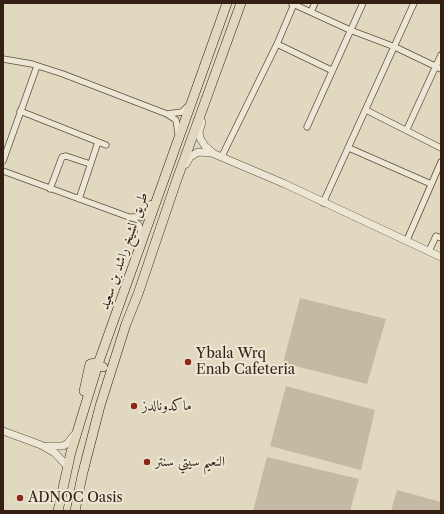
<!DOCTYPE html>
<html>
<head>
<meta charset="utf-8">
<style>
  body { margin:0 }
  #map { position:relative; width:444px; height:514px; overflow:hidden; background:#e1d9bf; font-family:"Libre Caslon Text",serif }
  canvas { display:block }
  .frame { position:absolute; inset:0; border:4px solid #351f13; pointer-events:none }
</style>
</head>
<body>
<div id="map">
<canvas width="444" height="514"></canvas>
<div class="frame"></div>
</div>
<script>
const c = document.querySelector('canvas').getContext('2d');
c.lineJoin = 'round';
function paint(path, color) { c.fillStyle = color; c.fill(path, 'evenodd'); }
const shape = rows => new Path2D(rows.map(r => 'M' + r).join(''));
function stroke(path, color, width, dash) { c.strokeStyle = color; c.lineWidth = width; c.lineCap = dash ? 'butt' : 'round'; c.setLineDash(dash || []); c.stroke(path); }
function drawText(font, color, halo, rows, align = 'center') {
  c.font = font + ' "Libre Caslon Text",Amiri,serif'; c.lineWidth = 4; c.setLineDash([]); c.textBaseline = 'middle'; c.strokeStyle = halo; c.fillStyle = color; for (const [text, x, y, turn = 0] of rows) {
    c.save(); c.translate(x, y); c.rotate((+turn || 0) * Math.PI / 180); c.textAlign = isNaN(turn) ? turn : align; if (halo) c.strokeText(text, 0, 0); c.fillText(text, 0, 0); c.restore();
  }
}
const green = shape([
  [300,298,386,319,367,384,283,363],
  [286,386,375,410,361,470,270,446],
  [267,457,359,479,350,511,253,511],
  [397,490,441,502,441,511,391,511]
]);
const minor = shape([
  [291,3,350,30,395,47,441,69],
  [311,12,315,3],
  [277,44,331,70],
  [3,59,32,64,63,74,167,114,176,120,178,133],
  [366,110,441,148],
  [20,111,106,145],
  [167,114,182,112,188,106],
  [307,127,363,3],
  [407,129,441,55],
  [349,148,431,184],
  [222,156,277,44,294,4],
  [3,161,37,66],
  [3,171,129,217,139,225,141,231,139,237],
  [50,189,62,157,66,156,90,164],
  [79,199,98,142],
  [323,203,414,3],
  [131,217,143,217,151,204],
  [407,240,441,162],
  [429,251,436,236,441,238]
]);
const tertiary = shape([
  [202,122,199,132,200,138,205,146,212,152],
  [186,164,190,157,198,152,212,153,285,184,441,257],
  [3,431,41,445,55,453,68,467],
  [47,446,63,446,68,443,75,434]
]);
const primary = shape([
  [84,391,90,364,94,363,103,367],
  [58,511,71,452,98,364,227,3],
  [75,511,82,476,100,406,126,324,138,294,176,182,241,3]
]);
const markers = [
  [188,362,4,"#8f2418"],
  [134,406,4,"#8f2418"],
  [147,462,4,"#8f2418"],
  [20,498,4,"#8f2418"]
];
const streetNames = [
  ["طريق الشيخ راشد بن سعيد",124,251,-71]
];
const poiNames = [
  ["Ybala Wrq",196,354],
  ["Enab Cafeteria",196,370],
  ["ماكدونالدز",142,406],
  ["النعيم سيتي سنتر",155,462],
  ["ADNOC Oasis",28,498]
];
paint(green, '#c4b9a2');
stroke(minor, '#604e3e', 7);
stroke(tertiary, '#604e3e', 8);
stroke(primary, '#351f13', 10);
stroke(minor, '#ece6d5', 5.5);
stroke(tertiary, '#ece6d5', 7);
stroke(primary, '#e1d9bf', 9);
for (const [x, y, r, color] of markers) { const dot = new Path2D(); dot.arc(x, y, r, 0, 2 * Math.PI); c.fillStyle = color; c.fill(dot); stroke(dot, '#ece6d5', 1.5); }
drawText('14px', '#351f13', '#ece6d5', streetNames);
drawText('14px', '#351f13', '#ece6d5', poiNames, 'left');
</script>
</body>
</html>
